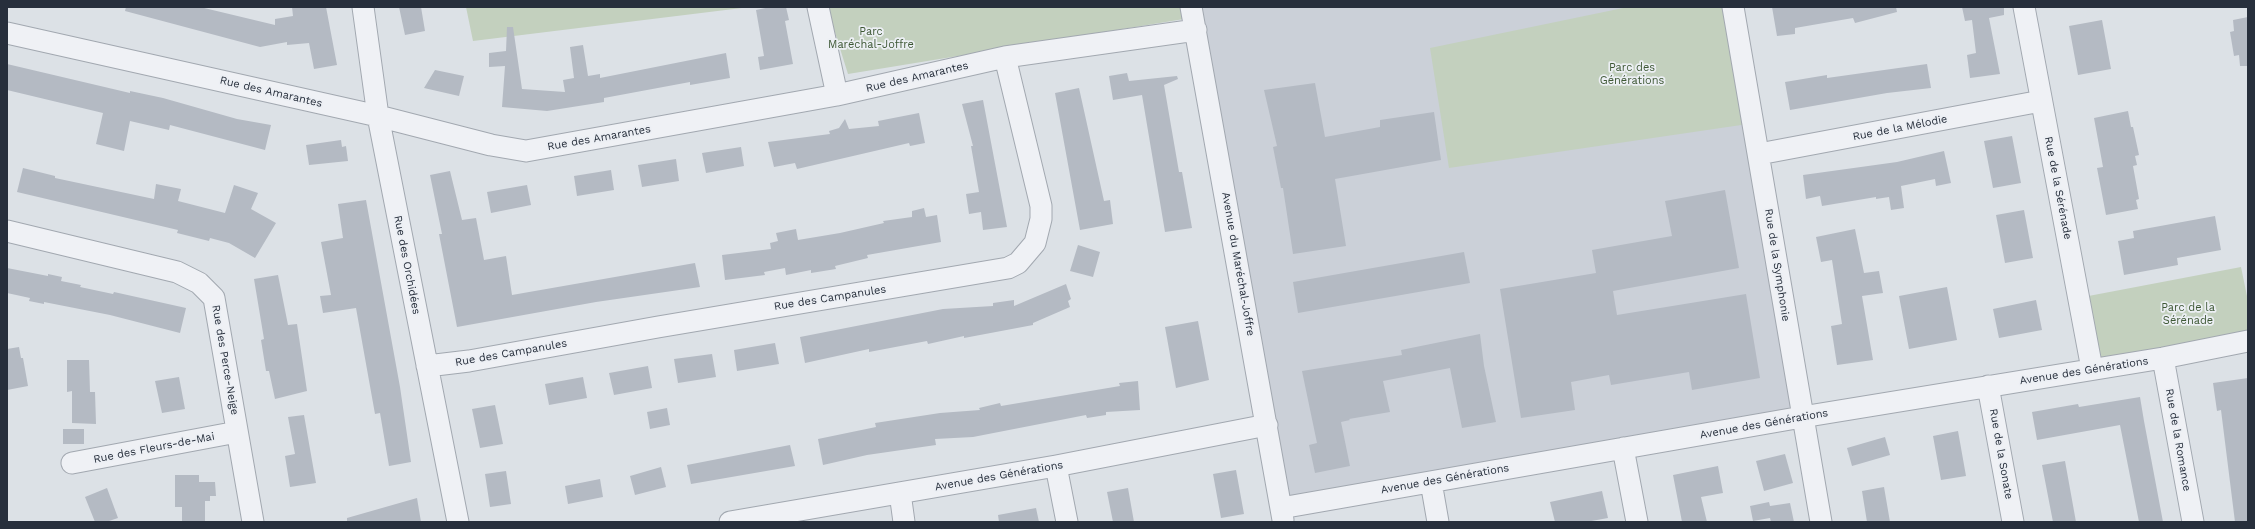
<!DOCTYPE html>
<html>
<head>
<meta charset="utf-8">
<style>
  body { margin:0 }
  #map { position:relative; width:2255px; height:529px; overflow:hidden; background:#dce1e6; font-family:"Work Sans",sans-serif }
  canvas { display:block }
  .frame { position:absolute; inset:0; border:8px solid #272f3c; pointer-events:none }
</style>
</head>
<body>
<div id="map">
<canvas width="2255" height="529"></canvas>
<div class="frame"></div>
</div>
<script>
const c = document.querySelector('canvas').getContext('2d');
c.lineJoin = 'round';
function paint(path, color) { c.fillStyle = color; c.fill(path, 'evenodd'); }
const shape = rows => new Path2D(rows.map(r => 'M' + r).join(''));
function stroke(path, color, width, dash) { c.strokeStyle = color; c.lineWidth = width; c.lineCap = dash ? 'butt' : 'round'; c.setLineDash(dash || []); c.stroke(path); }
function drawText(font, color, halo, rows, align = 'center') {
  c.font = font + ' "Work Sans",sans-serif'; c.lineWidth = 3.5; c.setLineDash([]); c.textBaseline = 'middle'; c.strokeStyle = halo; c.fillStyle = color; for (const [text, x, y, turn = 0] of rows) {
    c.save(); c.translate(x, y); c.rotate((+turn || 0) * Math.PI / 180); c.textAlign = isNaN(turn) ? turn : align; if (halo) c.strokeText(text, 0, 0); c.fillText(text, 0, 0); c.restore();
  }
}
const built = shape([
  [1190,7,1727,7,1802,417,1281,508]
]);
const green = shape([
  [466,7,750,7,473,41],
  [827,7,1181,7,1184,19,848,74],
  [1628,7,1727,7,1748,124,1449,168,1430,48],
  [2241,267,2248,301,2248,340,2092,369,2078,298]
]);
const building = shape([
  [126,7,200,7,275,25,275,19,293,16,292,7,326,7,337,65,314,69,309,43,287,45,287,42,260,47,125,11],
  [399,7,421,7,425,31,405,35],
  [770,7,786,7,789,20,785,21,793,64,760,70,758,57,764,56,756,10],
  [1772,7,1896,7,1897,12,1855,23,1853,18,1795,28,1795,34,1777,36],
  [1962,7,2004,7,2004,15,1989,18,2000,74,1970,78,1967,55,1976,53,1972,20,1965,21],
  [2248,17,2248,66,2240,66,2239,55,2234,56,2230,32,2234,31,2233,20],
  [2102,20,2111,69,2078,75,2069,26],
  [507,27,513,27,522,89,565,92,563,80,574,78,570,47,583,45,588,76,600,74,600,78,726,53,730,78,690,85,690,82,604,98,604,102,547,111,502,107,505,66,489,67,489,53,506,51],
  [7,64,130,93,130,91,163,98,237,119,271,125,265,150,170,125,169,130,130,121,124,151,96,144,103,113,7,90],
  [1927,64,1931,88,1887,93,1790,110,1785,82,1827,75,1827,78],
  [435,70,464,76,459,96,424,88],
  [1127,73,1129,81,1177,76,1178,79,1164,85,1179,172,1182,172,1192,228,1165,232,1142,95,1113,100,1109,76],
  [1315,83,1325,137,1380,127,1380,120,1434,112,1441,160,1335,179,1346,246,1293,254,1283,188,1281,188,1273,147,1277,146,1264,90],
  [1079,88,1104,201,1110,200,1113,224,1080,230,1055,93],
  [983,100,1007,227,983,230,981,212,969,214,966,194,979,192,971,146,973,146,962,104],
  [2128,111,2131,127,2133,127,2139,155,2135,156,2137,165,2133,166,2139,199,2136,200,2138,209,2106,215,2097,168,2103,167,2094,118],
  [919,113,925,143,910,146,909,143,797,169,795,163,774,167,768,142,830,134,829,131,839,128,845,119,849,129,879,126,878,121],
  [2012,136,2021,183,1993,188,1984,141],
  [341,140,342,147,346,146,348,161,309,165,306,145],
  [741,147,744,166,706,173,702,153],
  [1944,151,1951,183,1936,186,1935,179,1901,186,1904,208,1891,210,1889,197,1876,199,1876,197,1822,206,1820,196,1806,199,1803,175,1897,162],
  [676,159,679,181,642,187,638,165],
  [23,168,55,176,55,178,154,199,156,184,181,189,178,201,225,213,234,185,258,193,251,209,276,223,255,258,229,243,210,238,209,241,177,233,178,230,17,192],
  [611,170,614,190,577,196,574,176],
  [450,171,462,220,476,218,484,260,506,256,512,295,695,263,700,287,596,302,457,327,439,234,442,234,430,175],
  [527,185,531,205,491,213,487,192],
  [1725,190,1739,268,1613,291,1617,315,1746,294,1760,378,1692,390,1689,372,1611,385,1609,375,1571,382,1575,410,1521,418,1500,289,1596,273,1592,250,1672,236,1665,201],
  [366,200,400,387,411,462,389,466,380,413,375,414,356,308,323,313,320,296,331,295,321,242,343,238,338,204],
  [924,208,926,217,937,215,941,242,867,255,868,258,835,266,836,269,811,273,811,270,786,275,785,268,764,272,765,275,725,280,722,255,771,249,770,243,778,241,776,233,796,229,798,240,840,233,884,223,883,221,912,217,912,211],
  [2024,210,2033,258,2005,263,1996,215],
  [2215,216,2221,250,2177,258,2178,265,2124,275,2118,241,2134,238,2133,231],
  [1855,229,1864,273,1879,271,1883,293,1862,296,1873,360,1837,365,1831,326,1842,324,1832,260,1821,262,1816,237],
  [1078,245,1100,252,1093,277,1070,271],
  [1464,252,1470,283,1298,313,1293,282],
  [7,268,48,276,48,274,62,277,61,281,81,285,80,287,113,294,114,292,186,308,180,333,110,315,44,302,44,304,29,301,30,298,7,293],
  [278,275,288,325,297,324,307,391,275,399,269,371,266,371,261,340,264,339,254,279],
  [1066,284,1071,299,1068,301,1070,307,1033,323,1033,325,964,338,964,336,928,344,927,341,869,352,869,349,805,363,800,337,943,309,993,306,993,303,1014,300,1014,306],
  [1947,287,1957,340,1909,349,1899,296],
  [2036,300,2042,330,1999,338,1993,309],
  [1198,321,1209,380,1176,388,1165,327],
  [1480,334,1484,366,1496,422,1462,428,1450,368,1383,381,1390,412,1349,419,1350,420,1341,422,1350,466,1315,473,1309,445,1317,443,1302,371,1402,355,1401,350],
  [775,343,779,364,737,371,734,350],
  [19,347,21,358,23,358,28,386,7,390,7,349],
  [712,354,716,377,678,383,674,359],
  [67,360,89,360,90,392,95,392,96,424,72,423,72,391,67,392],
  [648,366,652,388,614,395,609,373],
  [179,377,185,409,162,413,155,381],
  [583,377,587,398,549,405,545,384],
  [2248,378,2248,522,2235,522,2221,410,2217,411,2213,383],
  [1138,381,1140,410,1106,412,1106,415,1087,418,1086,415,973,437,935,439,936,445,867,455,823,465,818,439,876,427,875,423,940,413,980,410,979,408,1000,403,1001,406,1120,386,1119,383],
  [2140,397,2144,421,2163,522,2139,522,2120,425,2037,440,2032,412,2078,404,2079,407],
  [495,405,503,444,480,448,472,409],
  [667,408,670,425,650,429,647,412],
  [304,415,316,483,290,487,285,456,295,454,288,417],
  [63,429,84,429,84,444,63,444],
  [1958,431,1966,476,1941,480,1933,436],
  [1885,437,1890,455,1852,466,1847,448],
  [790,445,795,466,691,484,687,465],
  [1785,454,1793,483,1764,491,1756,461],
  [2065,461,2076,522,2053,522,2042,465],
  [1718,466,1723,493,1701,497,1707,522,1682,522,1673,475],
  [661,467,666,487,635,495,630,476],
  [1236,470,1244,514,1221,518,1213,474],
  [506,471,511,504,490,507,485,474],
  [175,475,199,475,199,482,215,482,216,496,210,496,210,501,205,501,205,522,182,522,182,507,175,507],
  [600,479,603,497,568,504,565,486],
  [1884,487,1890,522,1867,522,1862,491],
  [107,488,118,518,106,522,95,522,85,497],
  [1128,488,1134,522,1113,522,1107,492],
  [1602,491,1608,518,1586,522,1555,522,1550,502],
  [417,498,421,522,347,522,347,518],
  [1769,502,1770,506,1790,503,1794,522,1771,522,1770,518,1753,521,1750,506],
  [1036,508,1039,522,999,522,998,515]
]);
const street = shape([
  [363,7,378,116,458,522],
  [818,7,837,95],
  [1191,7,1283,520],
  [1733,7,1821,522],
  [2024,7,2092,369],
  [7,33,378,116,491,145,526,151,837,95,1005,57,1196,30],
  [1759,154,2041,101],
  [7,231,177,272,199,283,214,298,253,522],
  [2163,358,2193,522],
  [427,366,469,361,658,327,1008,268,1018,263,1035,243,1041,219,1041,206,1005,57],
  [1988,386,2013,522],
  [1623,448,1637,522],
  [72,463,237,432],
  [1056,466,1067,522],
  [1431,482,1438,522],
  [900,493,904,522],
  [1281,508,1802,417,2163,358,2248,341],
  [730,522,1056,466,1267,425]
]);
const parkNames = [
  ["Parc",871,32],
  ["Maréchal-Joffre",871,45],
  ["Parc des",1632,68],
  ["Générations",1632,81],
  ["Parc de la",2188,308],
  ["Sérénade",2188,321]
];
const streetNames = [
  ["Rue des Amarantes",917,77,-13],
  ["Rue des Amarantes",271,92,13],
  ["Rue de la Mélodie",1900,128,-11],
  ["Rue des Amarantes",599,138,-10],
  ["Rue de la Sérénade",2058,188,79],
  ["Avenue du Maréchal-Joffre",1238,264,80],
  ["Rue des Orchidées",407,265,79],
  ["Rue de la Symphonie",1777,265,81],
  ["Rue des Campanules",830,298,-9],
  ["Rue des Campanules",511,353,-10],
  ["Rue des Perce-Neige",225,360,80],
  ["Avenue des Générations",2084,371,-9],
  ["Avenue des Générations",1764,424,-10],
  ["Rue de la Romance",2178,440,80],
  ["Rue des Fleurs-de-Mai",154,448,-11],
  ["Rue de la Sonate",2001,454,80],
  ["Avenue des Générations",999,476,-10],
  ["Avenue des Générations",1445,479,-10]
];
paint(built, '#cbd0d8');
paint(green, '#c3d0be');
paint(building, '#b4bac3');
stroke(street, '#a2a8b0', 23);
stroke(street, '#eff1f5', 21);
drawText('11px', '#3d5734', '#eceff4', parkNames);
drawText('11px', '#272f3c', '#eceff4', streetNames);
</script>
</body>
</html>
